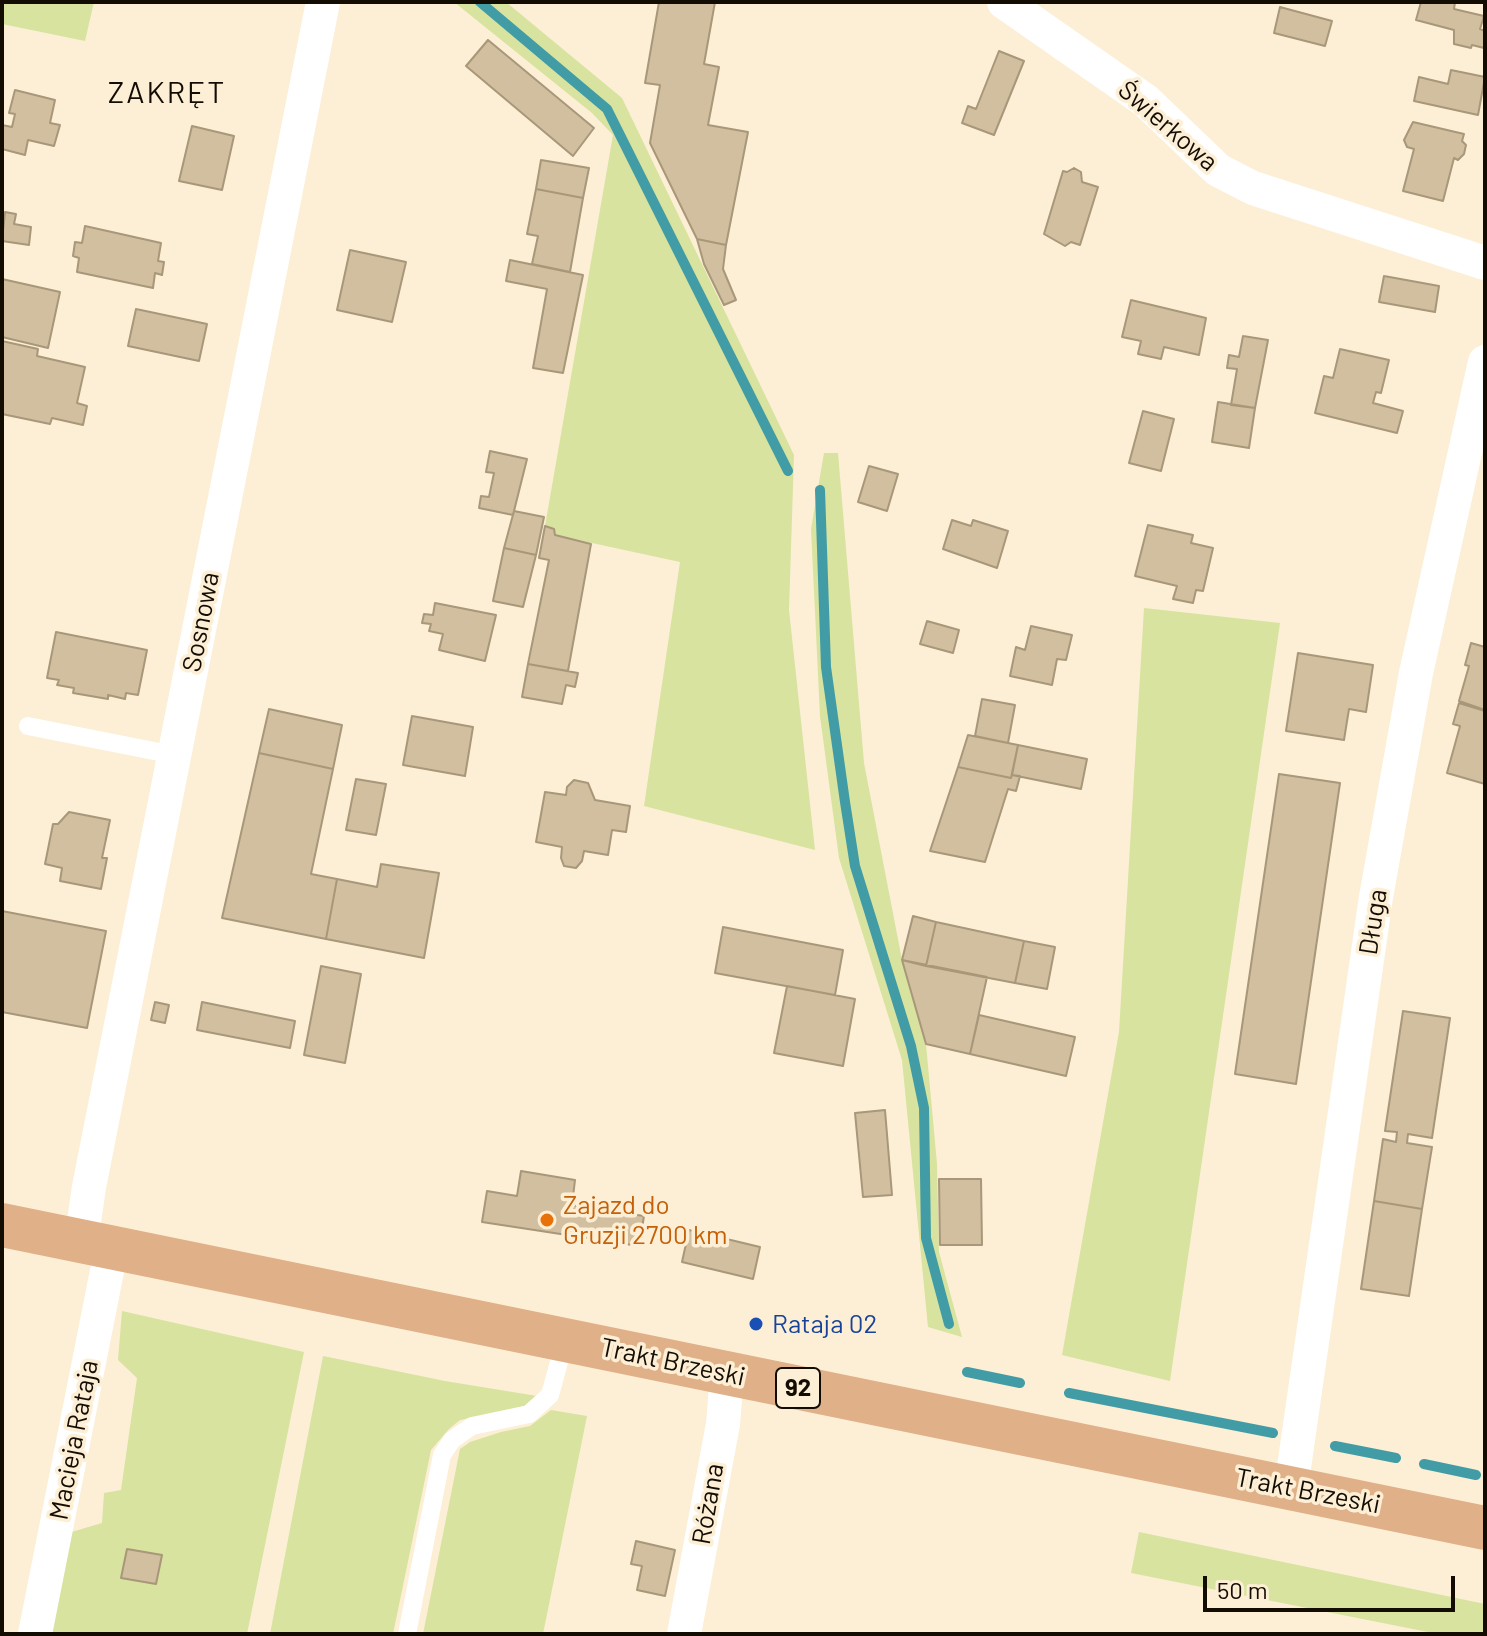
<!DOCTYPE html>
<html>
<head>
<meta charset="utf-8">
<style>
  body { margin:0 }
  #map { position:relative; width:1487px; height:1636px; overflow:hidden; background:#fdefd5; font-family:Barlow,sans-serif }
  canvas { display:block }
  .frame { position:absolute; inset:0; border:4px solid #130c03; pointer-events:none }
  .scale { position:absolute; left:1203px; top:1576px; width:252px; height:36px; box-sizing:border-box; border:4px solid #130c03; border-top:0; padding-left:10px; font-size:24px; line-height:28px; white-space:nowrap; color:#130c03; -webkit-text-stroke:6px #fdefd5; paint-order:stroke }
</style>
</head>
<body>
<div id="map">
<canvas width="1487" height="1636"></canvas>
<div class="frame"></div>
<div class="scale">50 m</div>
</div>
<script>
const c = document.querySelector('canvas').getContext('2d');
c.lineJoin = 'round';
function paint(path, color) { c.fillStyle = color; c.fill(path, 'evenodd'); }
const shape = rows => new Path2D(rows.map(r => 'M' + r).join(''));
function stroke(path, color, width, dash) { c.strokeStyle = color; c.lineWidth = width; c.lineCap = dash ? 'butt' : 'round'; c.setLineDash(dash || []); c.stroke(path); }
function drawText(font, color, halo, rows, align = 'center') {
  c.font = font + ' Barlow,sans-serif'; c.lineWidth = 7; c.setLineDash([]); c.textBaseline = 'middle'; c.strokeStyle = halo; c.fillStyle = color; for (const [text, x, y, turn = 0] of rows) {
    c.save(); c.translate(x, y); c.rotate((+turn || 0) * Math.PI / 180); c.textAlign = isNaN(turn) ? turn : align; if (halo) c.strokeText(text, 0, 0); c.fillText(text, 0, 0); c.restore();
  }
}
const green = shape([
  [2,2,94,2,85,41,2,24],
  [454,2,506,2,622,98,794,455,789,610,815,850,644,806,680,562,555,535,554,529,545,526,613,135,592,113],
  [824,453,838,453,864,763,902,960,926,1044,937,1164,939,1252,962,1337,928,1327,902,1060,839,858,820,716,811,529],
  [1144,608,1280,623,1170,1381,1062,1355,1119,1032],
  [122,1311,304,1352,247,1634,48,1634,68,1533,102,1523,104,1493,121,1490,137,1378,118,1360],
  [323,1356,445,1381,537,1396,522,1408,460,1420,449,1429,431,1450,393,1634,270,1634],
  [551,1410,587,1416,543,1634,423,1634,460,1449,470,1442,501,1432,530,1426],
  [1139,1532,1485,1604,1485,1634,1438,1634,1131,1573]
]);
const stream = shape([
  [480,2,607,109,788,471],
  [820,490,826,667,845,802,855,866,911,1046,924,1108,926,1238,949,1324],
  [967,1372,1020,1383],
  [1069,1393,1273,1433],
  [1335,1446,1396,1458],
  [1424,1464,1476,1475]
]);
const building = shape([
  [659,2,715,2,704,64,719,67,708,125,748,132,726,245,697,239,650,143,660,85,645,83,659,2],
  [1421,2,1455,2,1454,9,1484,16,1480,29,1485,31,1484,48,1472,45,1471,48,1454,44,1454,30,1416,20,1421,2],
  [1280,7,1332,21,1325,46,1274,33,1280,7],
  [488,40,594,128,573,156,466,66,488,40],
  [999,51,1024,61,994,135,962,123,968,106,976,109,999,51],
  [1451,70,1485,77,1478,115,1414,101,1419,77,1448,84,1451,70],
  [15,90,55,100,50,123,60,125,54,146,28,140,25,155,2,149,2,125,12,127,15,114,9,113,15,90],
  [1413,122,1464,134,1462,141,1466,145,1464,154,1458,160,1454,158,1443,201,1403,191,1414,149,1407,147,1404,140,1413,122],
  [192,126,234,136,222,190,179,181,192,126],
  [541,160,589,168,583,198,536,189,541,160],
  [1074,168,1081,172,1082,182,1098,187,1080,245,1071,242,1065,246,1044,234,1063,171,1067,172,1074,168],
  [536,189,583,198,570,272,532,264,538,236,527,234,536,189],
  [5,212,16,214,14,224,31,227,29,245,2,241,5,212],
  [85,226,161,243,158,261,164,262,162,275,155,273,153,288,77,272,79,258,73,256,75,242,82,243,85,226],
  [697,239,726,245,723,269,736,300,724,305,704,264,697,239],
  [350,250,406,262,392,322,337,310,350,250],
  [510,260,583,275,563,373,533,368,547,289,506,281,510,260],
  [1384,276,1439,286,1435,312,1379,302,1384,276],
  [2,279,60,292,48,348,2,337,2,279],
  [1131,300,1206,318,1199,355,1164,347,1161,359,1138,354,1141,341,1122,337,1131,300],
  [136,309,207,324,199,361,128,346,136,309],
  [1243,336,1268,340,1255,408,1231,405,1237,369,1227,368,1229,355,1239,357,1243,336],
  [2,341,38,349,37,356,85,367,77,403,87,406,83,425,52,418,50,424,2,414,2,341],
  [1340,349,1389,360,1381,393,1376,392,1373,403,1403,411,1397,433,1315,413,1324,376,1333,378,1340,349],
  [1218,402,1255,408,1249,448,1212,442,1218,402],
  [1143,411,1174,419,1161,471,1129,463,1143,411],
  [490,451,527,459,513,515,479,508,481,496,489,497,494,473,486,472,490,451],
  [869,466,898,474,887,511,858,502,869,466],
  [514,511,544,517,536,555,504,548,514,511],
  [952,520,971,526,973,520,1008,531,997,568,943,549,952,520],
  [1148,525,1193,535,1191,543,1213,548,1203,591,1196,590,1193,603,1173,599,1177,586,1135,576,1148,525],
  [545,526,554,529,555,535,591,544,568,671,528,664,549,560,539,558,545,526],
  [504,548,536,555,523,607,493,601,504,548],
  [435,603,496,615,485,661,439,650,443,634,429,631,431,624,422,623,424,614,433,615,435,603],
  [927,621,959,630,953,653,920,644,927,621],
  [1031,626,1072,635,1066,660,1057,659,1052,685,1010,676,1016,647,1025,650,1031,626],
  [56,632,147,650,138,695,126,693,125,699,108,695,108,699,73,693,74,688,57,685,59,680,47,678,56,632],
  [1471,643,1485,647,1485,710,1459,701,1469,666,1465,665,1471,643],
  [1298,653,1373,665,1366,712,1349,709,1344,740,1286,731,1298,653],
  [528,664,578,673,575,687,566,685,562,704,522,697,528,664],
  [982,699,1015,705,1008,743,975,736,982,699],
  [1459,703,1485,711,1485,784,1447,773,1460,726,1453,724,1459,703],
  [269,709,342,725,333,769,259,753,269,709],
  [412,716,473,727,465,776,403,765,412,716],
  [968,735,1018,745,1011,778,958,767,968,735],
  [1018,745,1087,759,1081,789,1012,775,1018,745],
  [259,753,333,769,311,874,337,879,326,939,222,918,259,753],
  [958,767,1011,778,1012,775,1020,776,1016,791,1008,789,985,862,930,851,958,767],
  [1279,774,1340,783,1296,1084,1235,1074,1279,774],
  [356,779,386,784,376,835,346,830,356,779],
  [574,780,588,783,595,800,630,806,626,832,612,830,608,855,584,851,582,861,576,868,564,866,561,858,562,847,536,842,545,792,566,795,567,787,574,780],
  [69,812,110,820,102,858,107,858,101,889,60,881,62,868,45,864,53,824,58,824,69,812],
  [381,864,439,873,424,958,326,939,337,879,377,887,381,864],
  [2,911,106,931,87,1028,2,1012,2,911],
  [913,916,936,922,926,966,902,960,913,916],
  [936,922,1024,941,1015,983,926,966,936,922],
  [723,927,843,950,835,995,715,973,723,927],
  [1024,941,1055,947,1047,989,1015,983,1024,941],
  [902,960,987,977,970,1054,926,1044,902,960],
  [321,966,361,974,345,1063,304,1055,321,966],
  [787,986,855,999,843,1066,774,1053,787,986],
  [155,1002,169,1005,165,1023,151,1020,155,1002],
  [202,1002,295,1021,290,1048,197,1030,202,1002],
  [1403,1011,1450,1018,1432,1138,1408,1134,1407,1143,1432,1147,1422,1209,1374,1201,1383,1139,1396,1142,1397,1132,1385,1131,1403,1011],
  [979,1015,1075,1037,1066,1076,970,1054,979,1015],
  [885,1110,892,1195,863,1197,855,1113,885,1110],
  [521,1171,575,1180,572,1205,644,1216,639,1246,482,1222,487,1191,517,1196,521,1171],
  [939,1179,981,1179,982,1245,940,1245,939,1179],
  [1374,1201,1422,1209,1409,1296,1361,1289,1374,1201],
  [689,1230,760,1247,753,1279,682,1262,689,1230],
  [636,1541,675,1550,665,1596,637,1590,642,1566,631,1564,636,1541],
  [127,1549,162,1555,156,1584,121,1578,127,1549]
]);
const service = shape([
  [28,726,174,755],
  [407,1634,442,1455,452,1440,472,1426,529,1414,550,1395,565,1340]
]);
const minor = shape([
  [1004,2,1146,101,1218,170,1253,188,1485,263],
  [81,1242,89,1187,323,2],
  [1291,1488,1376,897,1416,673,1485,362],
  [35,1634,112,1246],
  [684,1634,723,1424,727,1374]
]);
const primary = shape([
  [2,1225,1485,1528]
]);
const markers = [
  [547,1220,8,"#e8710a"],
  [756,1324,8,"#1a4fb4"]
];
const shields = [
  [798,1388,44]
];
const shieldNames = [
  ["92",798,1388]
];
const streetNames = [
  ["Świerkowa",1168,126,41],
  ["Sosnowa",201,622,-79],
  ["Długa",1373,922,-81],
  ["Trakt Brzeski",673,1362,12],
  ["Macieja Rataja",74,1440,-79],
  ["Trakt Brzeski",1308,1491,11],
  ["Różana",708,1504,-80]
];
const foodNames = [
  ["Zajazd do",563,1205],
  ["Gruzji 2700 km",563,1235]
];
const transitNames = [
  ["Rataja 02",772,1324]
];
const quarterNames = [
  ["ZAKRĘT",167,93]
];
paint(green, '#d7e39f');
stroke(stream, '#419ca5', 10);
paint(building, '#d1bfa0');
stroke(building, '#a89779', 2);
stroke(service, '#fff', 18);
stroke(minor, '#fff', 34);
stroke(primary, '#e0b189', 44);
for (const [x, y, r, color] of markers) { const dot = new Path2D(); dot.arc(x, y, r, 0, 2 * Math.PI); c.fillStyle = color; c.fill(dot); stroke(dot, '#fdefd5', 3); }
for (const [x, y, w] of shields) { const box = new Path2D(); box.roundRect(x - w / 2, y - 20, w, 40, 6); c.fillStyle = '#fdefd5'; c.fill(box); stroke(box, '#130c03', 2); }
drawText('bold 24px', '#130c03', null, shieldNames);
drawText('26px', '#130c03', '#fdefd5', streetNames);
drawText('26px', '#c56008', '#fdefd5', foodNames, 'left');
drawText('26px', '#164399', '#fdefd5', transitNames, 'left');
c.letterSpacing = '2px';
drawText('30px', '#130c03', '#fdefd5', quarterNames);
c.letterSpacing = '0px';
</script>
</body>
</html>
